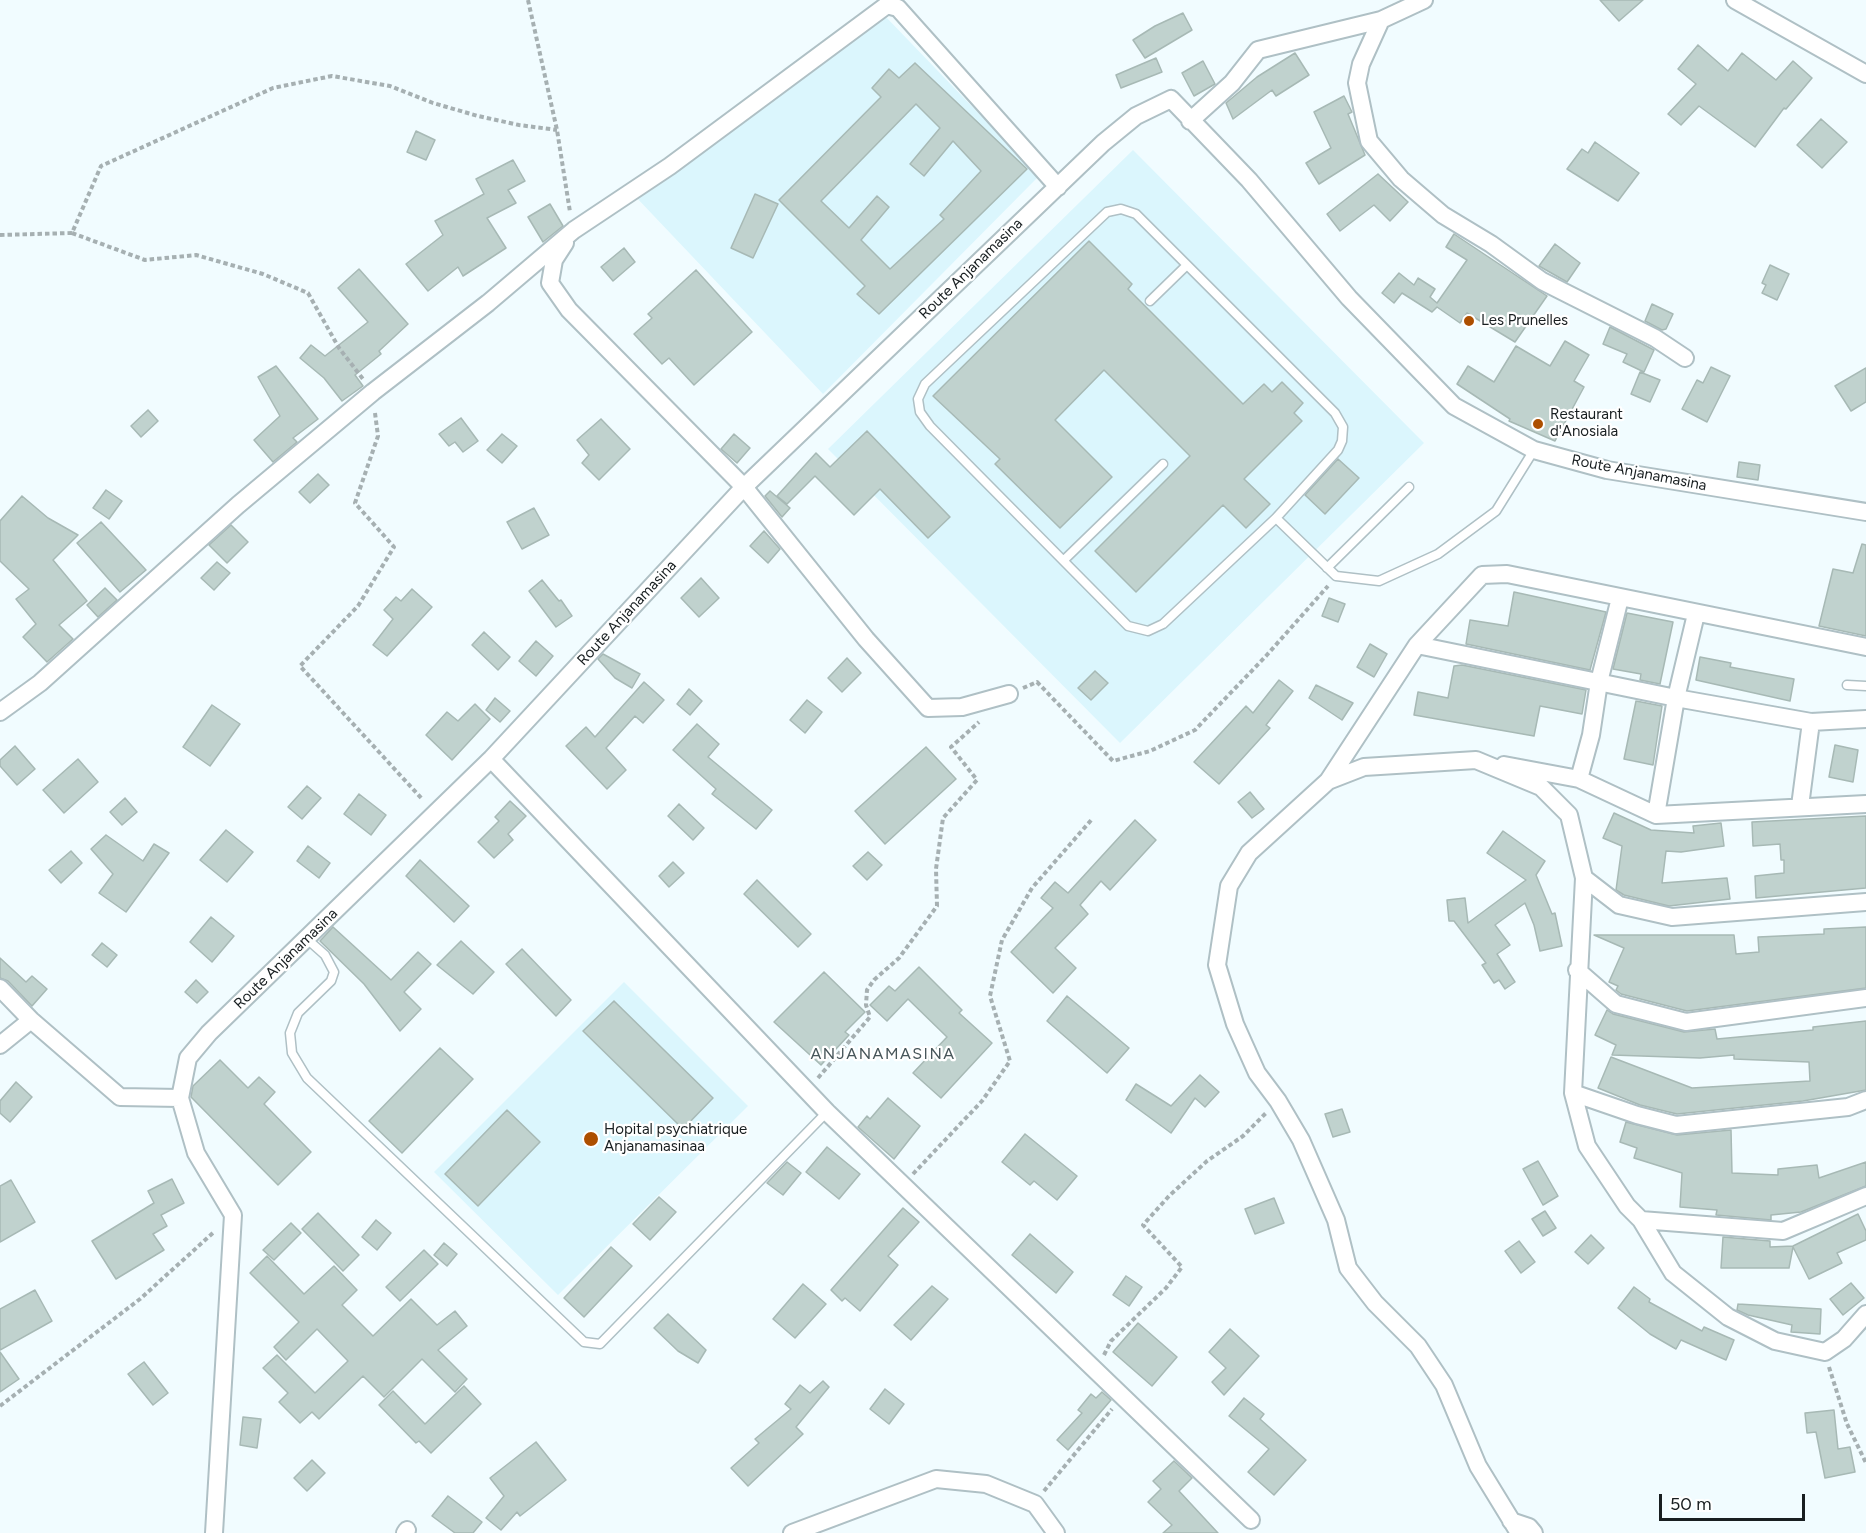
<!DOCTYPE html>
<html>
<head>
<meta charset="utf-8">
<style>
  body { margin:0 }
  #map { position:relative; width:1866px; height:1533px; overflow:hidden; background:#f1fcff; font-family:Figtree,sans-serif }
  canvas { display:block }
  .scale { position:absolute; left:1659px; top:1494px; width:146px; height:27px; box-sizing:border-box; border:3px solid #181e20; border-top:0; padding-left:8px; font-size:18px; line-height:21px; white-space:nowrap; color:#181e20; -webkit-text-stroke:4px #fff; paint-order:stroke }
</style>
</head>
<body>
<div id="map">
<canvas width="1866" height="1533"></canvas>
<div class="scale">50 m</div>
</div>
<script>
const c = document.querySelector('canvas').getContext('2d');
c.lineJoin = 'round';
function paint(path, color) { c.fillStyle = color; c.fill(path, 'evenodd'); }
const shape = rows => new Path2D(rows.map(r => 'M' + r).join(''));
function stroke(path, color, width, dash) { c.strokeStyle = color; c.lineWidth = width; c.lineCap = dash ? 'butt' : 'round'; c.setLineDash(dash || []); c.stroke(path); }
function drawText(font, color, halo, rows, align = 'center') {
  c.font = font + ' Figtree,sans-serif'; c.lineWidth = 4.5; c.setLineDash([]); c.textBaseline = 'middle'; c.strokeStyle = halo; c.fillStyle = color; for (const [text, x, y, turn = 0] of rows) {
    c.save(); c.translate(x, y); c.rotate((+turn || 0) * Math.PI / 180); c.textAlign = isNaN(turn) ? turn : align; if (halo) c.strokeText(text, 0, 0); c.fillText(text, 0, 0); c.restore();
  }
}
const built = shape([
  [885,16,1039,176,823,394,634,195],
  [1133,150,1424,443,1120,743,828,449],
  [624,982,748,1106,558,1295,434,1172]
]);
const building = shape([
  [1600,0,1643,0,1619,21,1600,0],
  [1183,13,1192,30,1145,58,1133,40,1155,26,1183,13],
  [1698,45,1728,71,1742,53,1776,80,1793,61,1812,78,1786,109,1784,108,1755,147,1699,106,1681,125,1668,114,1696,84,1678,69,1698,45],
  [1295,53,1309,75,1276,96,1272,90,1233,119,1226,103,1257,77,1295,53],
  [1156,58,1162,72,1121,88,1116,75,1156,58],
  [1203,61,1215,84,1194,96,1182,73,1203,61],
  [915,63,1027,169,879,314,857,294,865,286,779,200,881,97,872,88,889,69,899,78,915,63],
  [916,104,940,128,910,164,924,176,953,141,981,171,940,215,944,219,890,269,861,240,889,207,877,196,849,228,821,201,916,104],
  [1344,96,1352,112,1348,114,1365,155,1319,184,1306,163,1331,148,1314,112,1344,96],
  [1821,119,1847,142,1822,168,1797,145,1821,119],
  [416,131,435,140,426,160,407,152,416,131],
  [1595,142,1639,173,1618,201,1567,169,1582,149,1588,153,1595,142],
  [513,160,525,181,508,190,516,203,487,218,506,248,463,276,458,267,428,291,406,264,443,235,435,221,484,194,476,179,513,160],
  [1378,174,1408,202,1390,221,1374,205,1340,231,1327,214,1378,174],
  [755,194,778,204,753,258,731,248,755,194],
  [550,204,563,226,543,242,528,217,550,204],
  [1454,234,1547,296,1515,342,1467,313,1460,323,1437,307,1432,312,1402,293,1394,303,1382,293,1399,273,1414,285,1418,278,1435,289,1430,297,1437,303,1467,260,1446,247,1454,234],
  [1089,241,1132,284,1128,289,1243,404,1264,384,1272,392,1282,382,1303,403,1294,413,1302,421,1244,479,1270,504,1246,528,1223,505,1136,592,1095,551,1190,456,1104,370,1055,420,1112,477,1060,528,995,464,1000,459,933,396,1089,241],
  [1555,244,1580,263,1567,282,1539,266,1555,244],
  [624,248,635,262,613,281,601,267,624,248],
  [1770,265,1789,274,1777,300,1762,293,1766,285,1762,283,1770,265],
  [359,269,408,324,379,351,381,354,355,375,363,386,342,401,324,378,300,358,311,345,325,356,368,322,338,288,359,269],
  [696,270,752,332,694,385,669,358,662,364,634,334,652,318,648,314,696,270],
  [1652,304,1673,314,1666,329,1662,330,1645,321,1652,304],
  [1610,327,1654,350,1644,372,1623,362,1627,354,1603,344,1610,327],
  [1565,341,1589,355,1574,381,1584,387,1555,441,1509,421,1510,419,1457,384,1468,366,1494,382,1516,346,1550,366,1565,341],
  [276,366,318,419,293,438,297,442,273,462,254,440,280,416,258,377,276,366],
  [1711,367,1730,376,1707,422,1682,409,1697,380,1703,383,1711,367],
  [1866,368,1866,402,1851,411,1835,386,1866,368],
  [1640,372,1660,380,1650,402,1631,394,1640,372],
  [148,410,158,421,141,437,131,426,148,410],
  [461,418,478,441,463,452,455,442,449,446,439,434,461,418],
  [601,419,630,449,599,480,582,463,589,455,577,440,601,419],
  [867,431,950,517,928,538,880,489,854,515,815,476,787,504,777,496,816,453,830,467,867,431],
  [502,434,517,446,502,463,487,450,502,434],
  [734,434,750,448,737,463,721,449,734,434],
  [1338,459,1359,478,1325,514,1305,495,1338,459],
  [1739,462,1760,465,1758,480,1737,477,1739,462],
  [318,474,329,485,310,503,299,492,318,474],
  [106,490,122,501,109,519,93,508,106,490],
  [770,491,790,508,782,517,765,496,770,491],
  [22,496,48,518,78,535,53,560,87,601,59,625,73,639,47,662,23,637,36,624,16,599,29,589,0,561,0,521,22,496],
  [534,508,549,535,522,549,507,522,534,508],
  [101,522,146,570,120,592,77,543,101,522],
  [231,525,248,542,227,563,209,545,231,525],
  [764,531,780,549,768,563,750,546,764,531],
  [1862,544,1866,545,1866,636,1819,626,1833,569,1853,573,1862,544],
  [217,562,230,573,214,590,201,578,217,562],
  [701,578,719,598,699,617,681,598,701,578],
  [542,580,559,601,561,600,572,616,556,627,529,591,542,580],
  [105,588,117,600,98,617,87,605,105,588],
  [412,589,432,607,387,656,373,645,393,619,384,610,396,597,401,601,412,589],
  [1514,592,1606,612,1590,670,1466,644,1470,620,1508,626,1514,592],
  [1329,598,1345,604,1338,622,1322,616,1329,598],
  [1627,613,1673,622,1660,684,1640,680,1641,674,1613,669,1627,613],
  [484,632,510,657,498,670,472,645,484,632],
  [536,641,553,656,536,676,519,661,536,641],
  [1370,644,1387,654,1374,677,1357,667,1370,644],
  [603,654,640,674,632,688,615,678,598,659,603,654],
  [1700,657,1731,663,1730,667,1794,679,1790,701,1696,680,1700,657],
  [847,658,861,673,842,692,828,678,847,658],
  [1462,665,1586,690,1582,714,1540,706,1534,736,1414,715,1418,692,1448,698,1454,666,1462,665],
  [1095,671,1108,683,1091,700,1078,688,1095,671],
  [1279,680,1293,691,1266,725,1270,728,1219,784,1194,762,1246,706,1253,713,1279,680],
  [644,682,664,700,643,723,635,716,606,748,626,770,607,789,566,746,586,727,595,737,644,682],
  [1316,685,1353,703,1342,720,1309,698,1316,685],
  [689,689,702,701,690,715,677,704,689,689],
  [495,698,510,711,500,722,486,710,495,698],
  [807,700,822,712,805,733,790,720,807,700],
  [1636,701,1662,706,1653,765,1624,759,1636,701],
  [475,704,490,719,452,760,426,735,447,712,458,721,475,704],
  [212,705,240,724,210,766,183,747,212,705],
  [697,724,719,744,708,757,772,810,756,829,712,794,716,789,673,750,697,724],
  [1835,745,1858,750,1853,782,1829,777,1835,745],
  [15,746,35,769,17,785,0,766,0,760,15,746],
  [926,747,956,779,885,844,855,811,926,747],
  [78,759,98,782,64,813,43,790,78,759],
  [307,786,321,798,302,819,288,807,307,786],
  [1250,792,1264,809,1252,818,1238,802,1250,792],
  [359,794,386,815,371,835,344,814,359,794],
  [125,798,137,812,122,825,110,812,125,798],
  [510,801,526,816,508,834,513,840,494,858,478,842,499,821,495,817,510,801],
  [679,804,704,828,693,840,668,816,679,804],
  [1614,813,1651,830,1694,833,1693,826,1721,823,1724,846,1681,852,1666,851,1662,883,1727,878,1730,899,1669,906,1624,895,1616,890,1622,846,1603,838,1614,813],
  [1866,816,1866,888,1756,898,1755,876,1784,873,1784,860,1781,860,1780,844,1753,846,1752,822,1866,816],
  [1135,820,1156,840,1110,890,1101,881,1080,905,1088,914,1055,948,1076,968,1053,993,1011,952,1053,908,1041,898,1055,882,1068,893,1135,820],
  [226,830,253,852,227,882,200,860,226,830],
  [1503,831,1545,861,1536,875,1552,914,1555,913,1562,946,1540,951,1534,925,1525,903,1495,925,1510,945,1497,954,1515,982,1505,989,1499,980,1494,983,1482,965,1486,963,1454,921,1449,921,1447,900,1465,898,1468,923,1526,880,1487,853,1503,831],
  [106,835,143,861,154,844,169,853,126,912,99,893,113,874,91,849,106,835],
  [308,846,330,863,319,878,297,861,308,846],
  [71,851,82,863,61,883,49,870,71,851],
  [868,852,882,865,867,880,853,866,868,852],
  [420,860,469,906,454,922,406,876,420,860],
  [673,862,684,873,669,887,659,876,673,862],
  [757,880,811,934,798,947,744,894,757,880],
  [211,917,234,936,212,962,190,942,211,917],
  [333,927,391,980,418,952,431,964,404,992,421,1009,400,1031,364,984,320,941,333,927],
  [1866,927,1866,988,1687,1011,1621,994,1616,990,1618,986,1609,982,1624,948,1594,935,1734,935,1736,954,1759,952,1758,937,1824,934,1824,929,1866,927],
  [461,941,494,972,473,994,437,965,461,941],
  [102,943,117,955,107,967,92,955,102,943],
  [522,949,571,1000,556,1016,506,964,522,949],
  [0,958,26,982,32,976,47,989,32,1006,8,981,0,978,0,958],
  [919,967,962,1010,959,1013,992,1043,941,1098,913,1073,947,1037,908,999,887,1021,870,1005,889,986,895,991,919,967],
  [824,972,865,1012,845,1032,849,1035,821,1065,774,1022,824,972],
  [196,980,208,992,197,1003,185,992,196,980],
  [1067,996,1129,1048,1107,1073,1047,1021,1067,996],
  [614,1001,713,1098,683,1129,583,1031,614,1001],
  [1607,1010,1613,1014,1684,1032,1715,1029,1717,1039,1813,1030,1813,1027,1866,1021,1866,1090,1803,1101,1677,1114,1640,1105,1598,1088,1611,1057,1692,1088,1810,1081,1809,1062,1734,1059,1734,1055,1700,1058,1612,1055,1616,1045,1595,1035,1607,1010],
  [440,1048,473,1079,402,1153,369,1121,440,1048],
  [220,1060,248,1088,259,1077,275,1092,264,1104,311,1152,278,1185,191,1097,193,1086,220,1060],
  [1200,1075,1219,1092,1205,1107,1195,1098,1171,1133,1126,1100,1136,1084,1171,1106,1200,1075],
  [16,1082,32,1097,10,1122,0,1113,0,1101,16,1082],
  [888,1098,920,1126,894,1159,858,1127,867,1116,870,1119,888,1098],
  [1342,1109,1350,1132,1333,1137,1325,1114,1342,1109],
  [507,1110,540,1142,478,1206,445,1174,507,1110],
  [1626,1122,1677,1135,1731,1130,1732,1173,1778,1175,1778,1169,1817,1165,1819,1178,1866,1162,1866,1186,1801,1212,1771,1215,1771,1220,1716,1215,1717,1210,1680,1207,1682,1173,1634,1158,1637,1148,1620,1142,1626,1122],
  [1025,1134,1077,1176,1057,1200,1034,1181,1030,1185,1002,1162,1025,1134],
  [827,1147,860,1174,839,1199,806,1172,827,1147],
  [1538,1161,1558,1196,1543,1205,1523,1169,1538,1161],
  [787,1162,801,1173,783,1195,767,1183,787,1162],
  [172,1179,184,1203,161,1215,167,1226,153,1234,164,1250,116,1279,92,1241,154,1203,148,1191,172,1179],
  [11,1180,35,1222,0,1242,0,1186,11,1180],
  [659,1197,676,1212,650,1240,633,1224,659,1197],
  [1274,1198,1284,1223,1255,1234,1245,1209,1274,1198],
  [903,1208,919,1222,888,1256,898,1265,860,1311,845,1298,842,1301,831,1290,903,1208],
  [1545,1211,1556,1228,1543,1236,1532,1219,1545,1211],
  [318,1213,359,1255,343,1271,302,1229,318,1213],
  [1858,1214,1866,1231,1866,1240,1837,1253,1842,1263,1809,1279,1793,1247,1789,1268,1721,1268,1723,1237,1770,1241,1770,1247,1793,1246,1858,1214],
  [376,1220,391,1233,377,1250,362,1237,376,1220],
  [291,1223,301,1233,274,1260,263,1250,291,1223],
  [1030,1234,1073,1272,1056,1293,1012,1255,1030,1234],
  [1591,1235,1604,1248,1588,1264,1575,1252,1591,1235],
  [1519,1241,1535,1262,1521,1273,1505,1251,1519,1241],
  [444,1243,457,1254,447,1266,434,1255,444,1243],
  [611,1247,632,1266,584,1317,564,1298,611,1247],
  [424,1250,438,1264,400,1301,386,1287,424,1250],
  [267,1256,304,1294,334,1266,357,1290,342,1305,373,1336,411,1299,437,1325,455,1311,467,1326,438,1350,467,1379,455,1392,422,1359,384,1397,363,1376,319,1419,312,1412,300,1423,279,1402,288,1393,263,1368,277,1355,315,1393,348,1361,317,1329,286,1360,274,1347,299,1322,250,1273,267,1256],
  [1126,1276,1142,1287,1129,1306,1113,1295,1126,1276],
  [1851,1283,1864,1298,1843,1315,1830,1299,1851,1283],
  [803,1284,826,1304,795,1338,773,1319,803,1284],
  [932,1286,948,1299,911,1340,894,1325,932,1286],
  [1634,1287,1650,1299,1649,1302,1702,1331,1704,1327,1734,1340,1726,1360,1681,1340,1676,1349,1650,1334,1618,1308,1634,1287],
  [35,1290,52,1321,0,1350,0,1309,35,1290],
  [1738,1304,1821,1309,1820,1334,1791,1332,1792,1325,1748,1315,1737,1310,1738,1304],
  [668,1314,706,1350,698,1363,678,1351,654,1328,668,1314],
  [1138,1323,1177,1357,1152,1386,1113,1352,1138,1323],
  [1230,1329,1259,1356,1224,1395,1212,1382,1226,1368,1209,1352,1230,1329],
  [0,1352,19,1379,0,1392,0,1352],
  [144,1362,168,1393,153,1405,128,1374,144,1362],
  [823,1381,829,1387,796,1427,803,1434,748,1486,731,1468,759,1443,755,1439,791,1409,785,1404,800,1385,810,1393,823,1381],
  [464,1386,481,1404,431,1453,419,1441,416,1443,379,1405,393,1391,425,1424,464,1386],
  [885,1389,904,1404,889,1424,870,1409,885,1389],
  [1102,1392,1111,1400,1068,1450,1057,1440,1082,1413,1078,1410,1091,1394,1096,1398,1102,1392],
  [1244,1398,1264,1414,1260,1419,1306,1460,1274,1495,1248,1472,1269,1449,1229,1416,1244,1398],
  [1834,1410,1838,1449,1850,1447,1855,1472,1825,1478,1816,1432,1807,1433,1805,1413,1834,1410],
  [243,1417,261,1419,257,1448,240,1445,243,1417],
  [536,1442,566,1480,520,1516,517,1512,501,1530,486,1518,504,1496,490,1478,536,1442],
  [312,1460,325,1473,307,1491,294,1478,312,1460],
  [1174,1461,1192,1478,1179,1491,1218,1533,1163,1533,1172,1525,1148,1502,1161,1489,1153,1481,1174,1461],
  [448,1496,482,1522,473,1533,455,1533,432,1516,448,1496]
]);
const path = shape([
  [528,0,557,130,570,212],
  [72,233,145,260,196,255,263,274,308,293,339,348,363,379],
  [0,235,72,233,101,166,273,88,332,76,390,86,433,103,478,116,519,125,557,130],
  [375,413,378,436,355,503,394,547,358,606,300,666,423,800],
  [1023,688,1037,682,1113,761,1150,751,1195,730,1266,656,1328,586],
  [818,1078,870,1017,866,1005,867,990,874,980,899,958,937,906,936,869,943,818,977,780,951,747,979,722],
  [913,1174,982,1101,1010,1061,990,996,1002,940,1032,888,1093,818],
  [1104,1355,1111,1341,1166,1288,1182,1267,1143,1225,1169,1196,1207,1161,1243,1136,1267,1112],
  [1829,1367,1847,1424,1866,1463],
  [0,1406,140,1299,214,1232],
  [1044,1491,1112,1409]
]);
const service = shape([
  [1150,301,1187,265],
  [1276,518,1163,624,1148,631,1128,626,930,426,920,412,918,399,925,384,1107,212,1121,209,1136,214,1335,413,1343,427,1342,441,1338,450,1276,518,1336,576,1379,581,1438,554,1496,511,1534,450],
  [1064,560,1163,464],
  [1327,568,1409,487],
  [1847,685,1866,686],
  [307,939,325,955,334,972,331,981,298,1013,290,1033,292,1053,307,1078,584,1342,600,1344,827,1112]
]);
const minor = shape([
  [1735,0,1866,74],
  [1381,20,1361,64,1357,83,1369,141,1401,179,1443,215,1491,244,1542,281,1655,338,1685,358],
  [1190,121,1232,83,1258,50,1381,20,1424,0],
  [565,243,554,260,550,283,569,310,744,487,866,639,928,708,962,707,1009,694],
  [1417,645,1676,698,1811,722,1866,719],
  [0,712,40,683,238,505,373,392,488,303,574,230,670,166,887,5,898,8,1058,187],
  [491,759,827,1112,1251,1520],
  [1504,765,1579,779,1656,815,1866,804],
  [1579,779,1591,735,1599,682,1620,598],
  [1328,781,1417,645,1482,575,1507,574,1866,647],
  [1800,806,1811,722],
  [1656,815,1676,698,1696,614],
  [1584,878,1619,905,1672,917,1866,902],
  [1577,970,1616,1004,1686,1022,1866,998],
  [0,988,31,1020,120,1097,180,1098],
  [0,1045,31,1020],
  [1573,1093,1637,1115,1676,1125,1848,1107,1866,1100],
  [1641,1220,1783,1231,1866,1196],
  [1511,1521,1529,1527,1534,1533],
  [214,1533,233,1215,196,1153,180,1098,188,1058,209,1033,491,759,744,487,1103,143,1136,116,1171,99,1249,180,1349,298,1454,406,1534,450,1607,470,1866,512],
  [405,1533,407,1530],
  [792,1533,936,1479,986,1484,1035,1504,1056,1533],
  [1519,1533,1478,1466,1444,1385,1418,1346,1375,1303,1348,1268,1336,1220,1301,1140,1278,1101,1257,1073,1235,1024,1217,965,1229,886,1249,853,1328,781,1364,767,1476,760,1541,787,1569,815,1584,878,1573,1093,1587,1146,1627,1206,1641,1220,1673,1273,1728,1317,1775,1341,1825,1352,1844,1339,1866,1314]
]);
const markers = [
  [1469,321,6,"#ad4f00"],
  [1538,424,6,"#ad4f00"],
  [591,1139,8,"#ad4f00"]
];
const streetNames = [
  ["Route Anjanamasina",971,269,-44],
  ["Route Anjanamasina",1639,473,11],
  ["Route Anjanamasina",627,613,-47],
  ["Route Anjanamasina",286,959,-44]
];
const poiNames = [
  ["Les Prunelles",1481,321],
  ["Restaurant",1550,415],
  ["d'Anosiala",1550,432],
  ["Hopital psychiatrique",604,1130],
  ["Anjanamasinaa",604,1147]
];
const neighbourhoodNames = [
  ["ANJANAMASINA",883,1054]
];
paint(built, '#dbf6fd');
paint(building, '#c0d2ce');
stroke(building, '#a7b9b5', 1.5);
stroke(service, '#afc0c5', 11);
stroke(minor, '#afc0c5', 20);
stroke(path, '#a6b0b2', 4, [4.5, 3]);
stroke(service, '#fff', 8);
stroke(minor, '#fff', 16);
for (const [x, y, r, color] of markers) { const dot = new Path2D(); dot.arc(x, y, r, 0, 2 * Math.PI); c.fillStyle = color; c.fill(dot); stroke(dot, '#fff', 2); }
drawText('15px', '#181e20', '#fff', streetNames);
drawText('15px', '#181e20', '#fff', poiNames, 'left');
c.letterSpacing = '1.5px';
drawText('16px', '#47565a', '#fff', neighbourhoodNames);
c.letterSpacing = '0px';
</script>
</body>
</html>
